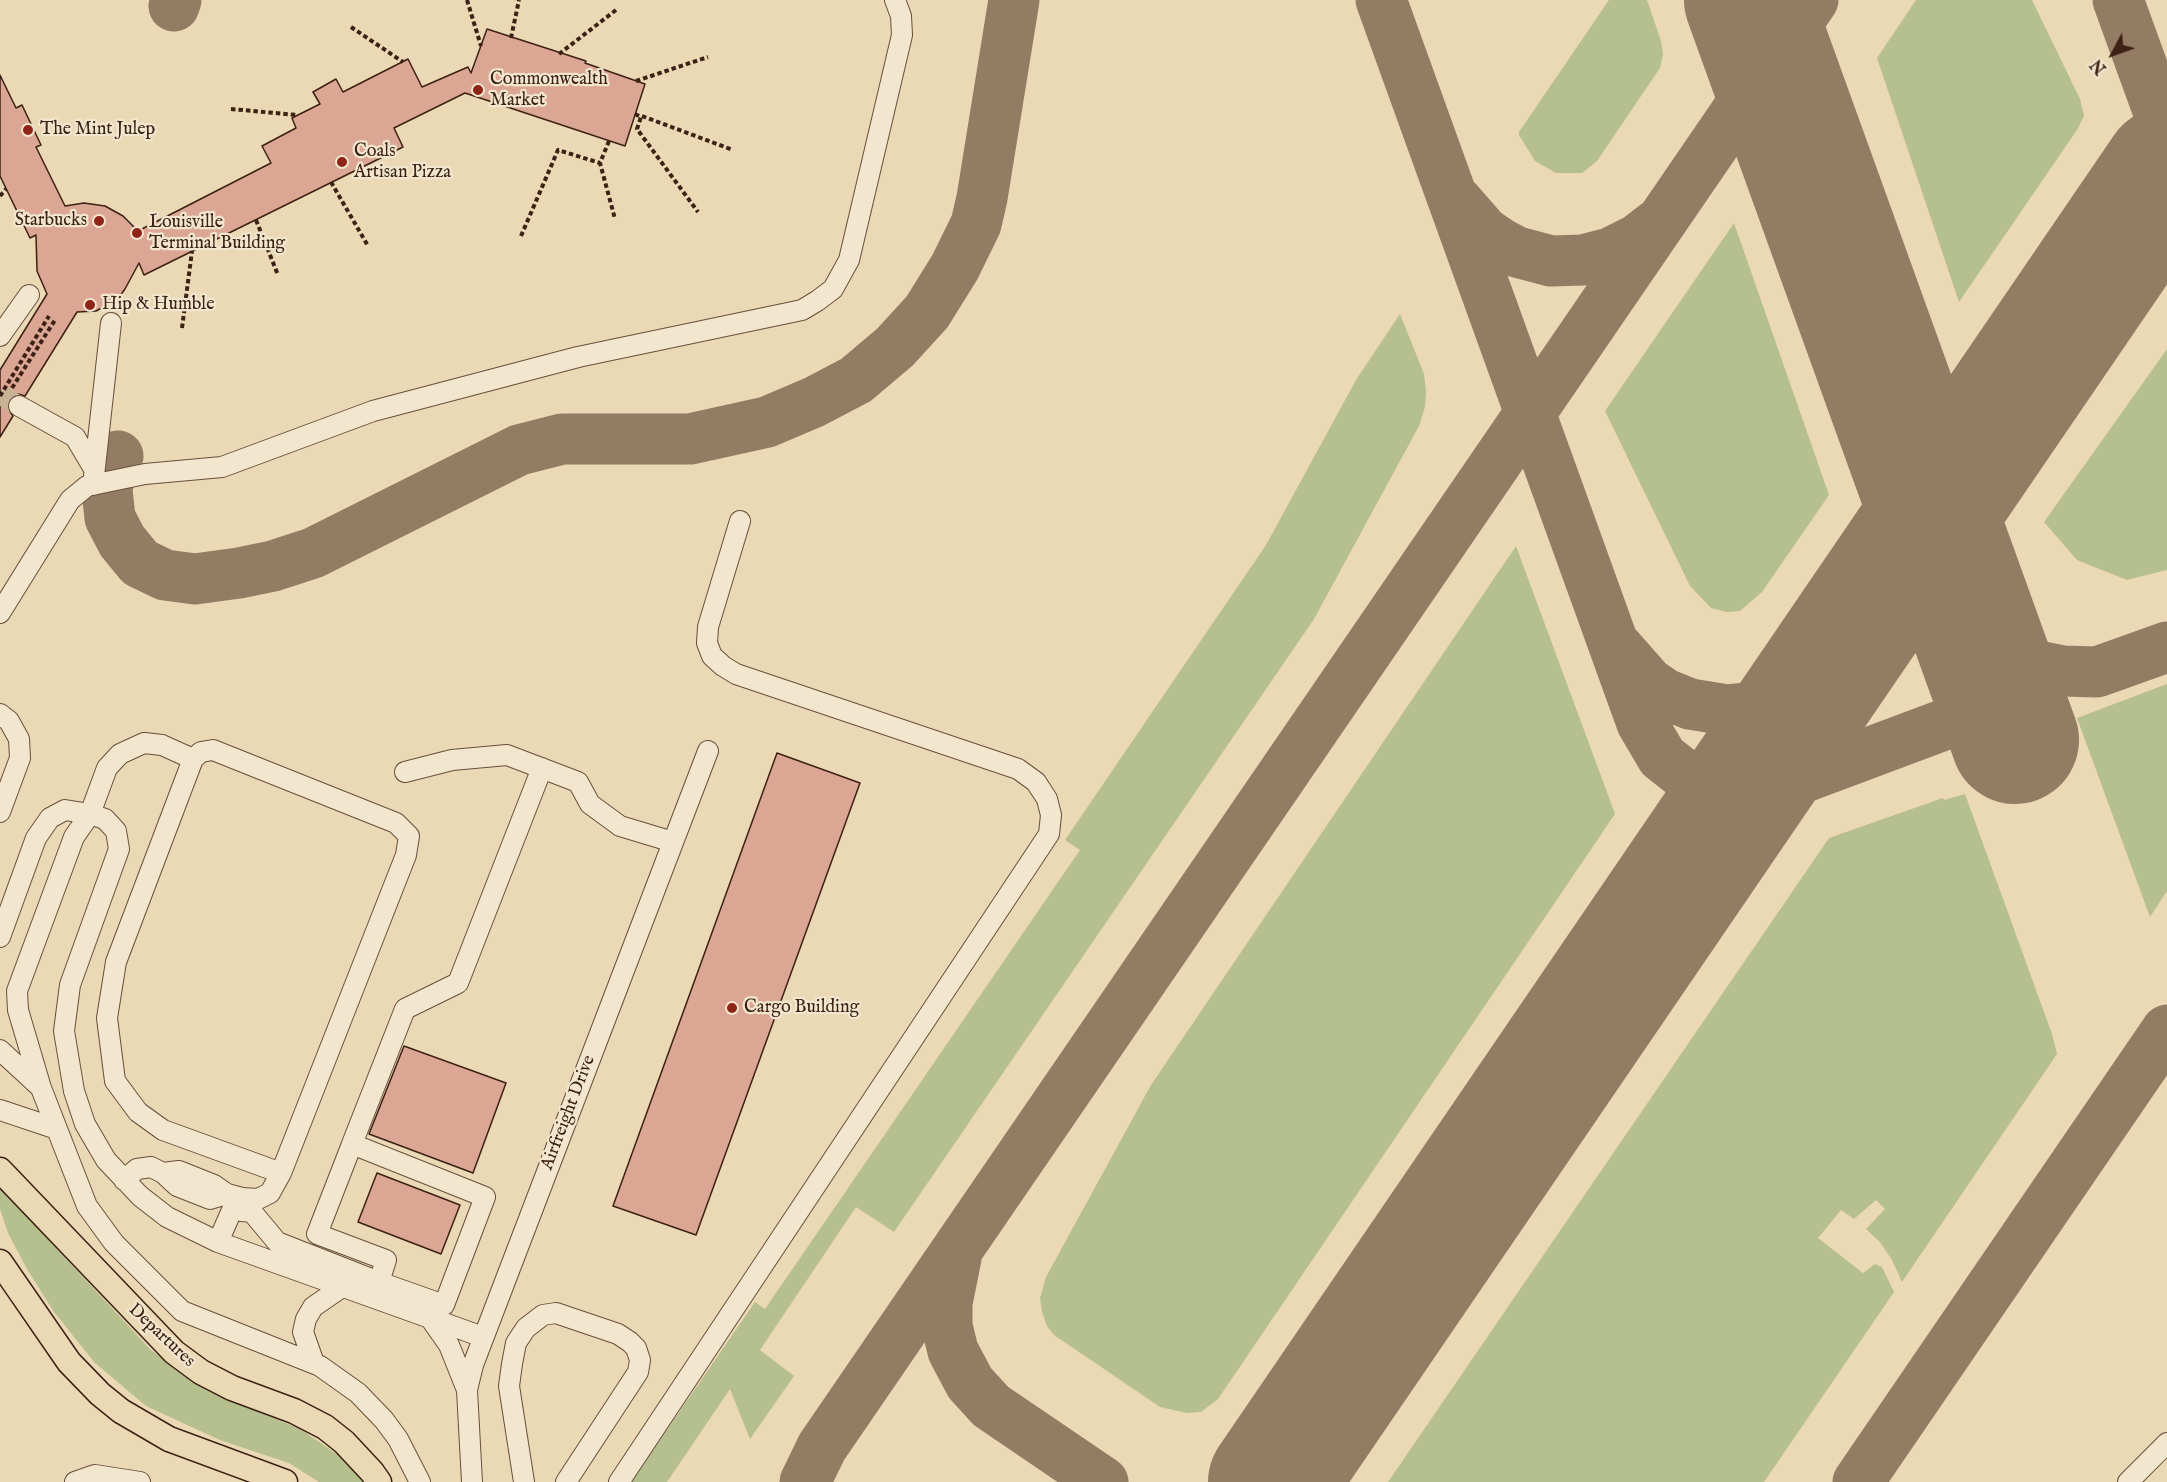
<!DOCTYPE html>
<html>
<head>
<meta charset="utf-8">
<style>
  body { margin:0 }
  #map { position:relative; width:2167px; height:1482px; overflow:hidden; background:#ebd8b5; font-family:"IM FELL English",serif }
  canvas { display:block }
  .north { position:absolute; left:2083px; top:24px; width:60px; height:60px; -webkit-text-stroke:4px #f2e6cf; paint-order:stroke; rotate:229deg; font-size:16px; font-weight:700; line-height:24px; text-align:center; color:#3c2114 }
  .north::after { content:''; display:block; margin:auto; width:21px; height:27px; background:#3c2114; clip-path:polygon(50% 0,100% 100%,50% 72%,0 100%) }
</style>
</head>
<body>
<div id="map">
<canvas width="2167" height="1482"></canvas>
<div class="north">N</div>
</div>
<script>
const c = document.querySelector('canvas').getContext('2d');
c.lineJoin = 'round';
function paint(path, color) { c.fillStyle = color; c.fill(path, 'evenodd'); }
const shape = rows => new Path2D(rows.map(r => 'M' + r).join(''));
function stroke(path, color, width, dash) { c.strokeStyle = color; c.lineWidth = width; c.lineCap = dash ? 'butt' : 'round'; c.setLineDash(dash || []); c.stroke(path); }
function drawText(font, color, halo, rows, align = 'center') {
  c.font = font + ' "IM FELL English",serif'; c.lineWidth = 4.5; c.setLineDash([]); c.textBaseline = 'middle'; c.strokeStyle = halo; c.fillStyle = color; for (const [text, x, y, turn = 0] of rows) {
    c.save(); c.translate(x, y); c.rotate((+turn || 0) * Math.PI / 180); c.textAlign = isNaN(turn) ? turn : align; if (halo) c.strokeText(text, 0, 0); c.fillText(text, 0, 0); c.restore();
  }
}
const green = shape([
  [1609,0,1647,0,1661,41,1663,54,1660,68,1597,161,1582,173,1556,173,1535,161,1519,135,1519,132],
  [1916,0,2032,0,2080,99,2084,116,2077,130,1959,302,1877,58],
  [1734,223,1829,495,1762,592,1740,611,1727,612,1711,608,1690,586,1605,411],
  [1400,314,1424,374,1426,391,1425,407,1419,426,1314,619,894,1232,856,1207,760,1350,794,1376,750,1439,730,1389,667,1482,631,1482,755,1302,765,1309,1080,850,1065,840,1266,545,1356,380],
  [2167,349,2167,570,2127,580,2077,560,2044,522],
  [1516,546,1615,814,1218,1399,1201,1412,1187,1413,1160,1407,1054,1335,1047,1326,1042,1312,1040,1298,1046,1277,1151,1085],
  [2167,684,2167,891,2150,917,2077,718],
  [1965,794,2052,1034,2057,1054,1902,1282,1892,1260,1880,1242,1866,1229,1885,1209,1876,1200,1854,1219,1841,1210,1818,1238,1863,1273,1875,1264,1882,1267,1894,1292,1764,1482,1388,1482,1829,838,1943,798,1944,800],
  [0,1188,150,1349,192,1381,235,1402,300,1429,350,1463,363,1482,319,1482,289,1463,220,1440,146,1406,95,1363,54,1312,27,1269,8,1233,0,1209]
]);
const taxiway = shape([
  [1381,0,1642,723,1662,757,1690,779,1715,789,1742,793,1775,788,2002,703],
  [1743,0,1755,35,1756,57,1745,95],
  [2118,0,2167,135],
  [174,6,176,0],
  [1457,201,1484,232,1500,243,1517,252,1551,261,1583,260,1610,253,1638,239,1656,225],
  [1912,436,1969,594,1983,625,2005,648,2033,665,2063,671,2097,672,2167,647],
  [118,456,110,471,107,490,110,518,122,541,140,563,165,575,195,579,239,573,273,566,313,553,519,450,562,439,690,439,767,422,814,402,856,380,895,347,927,312,955,267,976,224,982,198,1014,0],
  [1619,649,1649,683,1665,694,1690,704,1727,710,1748,708,1771,702,1796,690,1821,670,1903,551],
  [956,1258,947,1303,947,1326,953,1351,970,1383,991,1406,1103,1482],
  [805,1482,822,1447,1813,0],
  [1263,1482,1285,1459,1390,1310],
  [1858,1482,2167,1030]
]);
const runway = shape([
  [1748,0,2015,740],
  [1272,1482,2167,171]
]);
const building = shape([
  [487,29,586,61,585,63,645,84,625,146,465,93,394,128,403,147,144,275,139,263,125,289,117,300,96,311,77,312,25,396,18,394,9,400,7,407,13,416,0,437,0,370,47,294,37,271,36,235,30,238,0,176,0,75,16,108,22,105,41,145,36,147,65,206,84,203,105,206,123,216,138,231,271,163,262,146,296,128,292,118,320,104,313,92,336,79,343,92,408,59,422,87,468,67,471,73,487,29],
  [777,753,860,783,696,1235,613,1206,777,753],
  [404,1046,506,1083,473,1173,369,1134,404,1046],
  [377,1173,460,1205,441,1254,358,1222,377,1173]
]);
const minorTunnel = shape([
  [0,394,19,406]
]);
const path = shape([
  [467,0,481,46],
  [351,27,403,62],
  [511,38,519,0],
  [559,54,616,10],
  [636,81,708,57],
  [231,109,297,115],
  [635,114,641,117,637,129,698,212],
  [642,116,733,150],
  [609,141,600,163,615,219],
  [331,182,368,246],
  [0,196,6,189],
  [256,220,278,275],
  [521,236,558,150,600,163],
  [182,328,192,251],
  [12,388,55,320],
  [0,396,49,316]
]);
const minor = shape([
  [0,336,29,295],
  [19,406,75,437,94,469],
  [93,485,111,323],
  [0,613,70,500,87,486,145,474,222,467,373,411,578,357,802,310,817,301,833,289,849,260,902,35,901,16,895,0],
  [0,714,9,721,19,739,20,758,0,812],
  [213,750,396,823,409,836,406,855,281,1173,163,1130,138,1112,115,1081,107,1018,116,962,193,759,201,752,213,750],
  [405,772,452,760,507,755,578,782,590,804,620,826,673,842],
  [0,937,36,838,50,818,65,810,90,814,107,768,120,754,144,743,162,745,193,759],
  [0,1050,39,1086],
  [0,1110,57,1129],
  [352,1144,405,1009,458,983,542,768],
  [163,1173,179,1171,214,1185,227,1194,242,1198,258,1199,270,1193,281,1173],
  [124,1180,137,1169,151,1167,163,1173,177,1186,210,1199,227,1194],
  [218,1242,167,1217,140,1196,106,1160,85,1124,74,1091,64,1031,70,985,119,849,116,831,105,819,90,814,74,837,17,991,18,1010,41,1088,87,1206,114,1243,182,1311,320,1366,358,1393,384,1420,398,1439,420,1482],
  [379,1282,386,1260,317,1234,352,1144,485,1197,444,1305,379,1282,277,1242,252,1212,232,1210,218,1242,483,1337],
  [430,1318,449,1345,467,1390],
  [314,1363,303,1332,306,1319,313,1307,342,1287],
  [75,1482,95,1475,140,1482],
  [472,1482,467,1390,473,1365,708,751],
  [524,1482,509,1386,512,1364,516,1343,526,1328,543,1315,556,1313,618,1334,630,1342,636,1348,640,1360,638,1372,566,1482],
  [619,1482,1049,834,1051,815,1047,799,1036,782,1018,769,736,674,723,666,712,656,707,643,708,627,740,521],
  [2128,1482,2167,1443]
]);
const major = shape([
  [0,1170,174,1352,201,1372,232,1388,294,1411,325,1427,344,1442,372,1472,379,1482],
  [0,1262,69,1362,100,1394,121,1411,169,1439,285,1482]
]);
const markers = [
  [478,90,6,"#8f2418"],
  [28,130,6,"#8f2418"],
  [342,162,6,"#8f2418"],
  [99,221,6,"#8f2418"],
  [137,233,6,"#8f2418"],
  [90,305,6,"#8f2418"],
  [732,1008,6,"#8f2418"]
];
const poiNames = [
  ["Commonwealth",490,80],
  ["Market",490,101],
  ["The Mint Julep",40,130],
  ["Coals",354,152],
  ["Artisan Pizza",354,173],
  ["Starbucks",87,221,"right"],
  ["Louisville",149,223],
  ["Terminal Building",149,244],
  ["Hip & Humble",102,305],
  ["Cargo Building",744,1008]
];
const streetNames = [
  ["Airfreight Drive",569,1113,-69],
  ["Departures",161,1336,43]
];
paint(green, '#b6bf8e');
stroke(taxiway, '#947c64', 51);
stroke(runway, '#947c64', 128);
paint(building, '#dba693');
stroke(building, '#3c2114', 1.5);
stroke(minorTunnel, '#c8b395', 20, [20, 10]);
stroke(minor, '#684f3c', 22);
stroke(major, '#3c2114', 27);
stroke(path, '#3c2114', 4, [4.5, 3]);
stroke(minor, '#f2e6cf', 20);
stroke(major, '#ebd8b5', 24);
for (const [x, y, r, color] of markers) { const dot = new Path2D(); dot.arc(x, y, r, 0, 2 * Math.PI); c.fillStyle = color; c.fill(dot); stroke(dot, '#f2e6cf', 2); }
drawText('18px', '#3c2114', '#f2e6cf', poiNames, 'left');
drawText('18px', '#3c2114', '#f2e6cf', streetNames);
</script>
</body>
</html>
